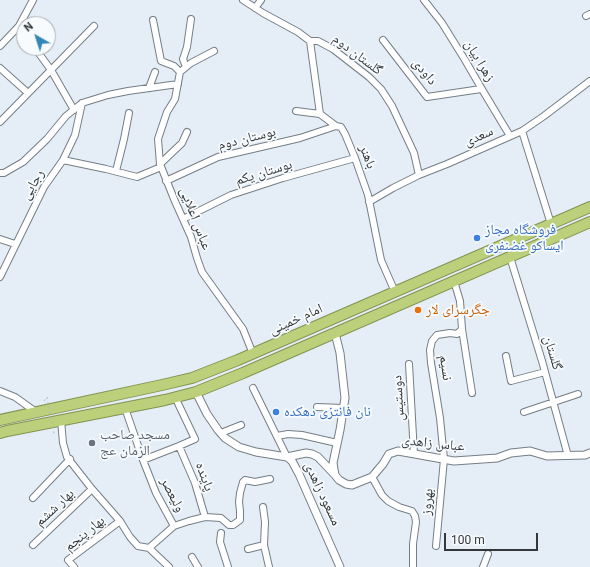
<!DOCTYPE html>
<html>
<head>
<meta charset="utf-8">
<style>
  body { margin:0 }
  #map { position:relative; width:590px; height:567px; overflow:hidden; background:#e5eef7; font-family:Roboto,sans-serif }
  canvas { display:block }
  .north { position:absolute; left:16px; top:16px; width:40px; height:40px; box-sizing:border-box; background:#f7fbfe; border:1px solid #a9adb0; border-radius:50%; rotate:321deg; font-size:11px; font-weight:700; line-height:16px; text-align:center; color:#34383b }
  .north::after { content:''; display:block; margin:auto; width:14px; height:18px; background:#3486b7; clip-path:polygon(50% 0,100% 100%,50% 72%,0 100%) }
  .scale { position:absolute; left:444px; top:533px; width:94px; height:18px; box-sizing:border-box; border:2px solid #34383b; border-top:0; padding-left:5px; font-size:12px; line-height:14px; white-space:nowrap; color:#34383b; -webkit-text-stroke:3px #f7fbfe; paint-order:stroke }
</style>
</head>
<body>
<div id="map">
<canvas width="590" height="567"></canvas>
<div class="north">N</div>
<div class="scale">100 m</div>
</div>
<script>
const c = document.querySelector('canvas').getContext('2d');
c.lineJoin = 'round';
const shape = rows => new Path2D(rows.map(r => 'M' + r).join(''));
function stroke(path, color, width, dash) { c.strokeStyle = color; c.lineWidth = width; c.lineCap = dash ? 'butt' : 'round'; c.setLineDash(dash || []); c.stroke(path); }
function drawText(font, color, halo, rows, align = 'center') {
  c.font = font + ' Roboto,"Noto Naskh Arabic",sans-serif'; c.lineWidth = 3.5; c.setLineDash([]); c.textBaseline = 'middle'; c.strokeStyle = halo; c.fillStyle = color; for (const [text, x, y, turn = 0] of rows) {
    c.save(); c.translate(x, y); c.rotate((+turn || 0) * Math.PI / 180); c.textAlign = isNaN(turn) ? turn : align; if (halo) c.strokeText(text, 0, 0); c.fillText(text, 0, 0); c.restore();
  }
}
const path = shape([
  [44,401,47,397]
]);
const minor = shape([
  [243,0,263,13,298,32,310,41,318,41,333,49,369,77,381,89,392,106,414,153,419,175],
  [424,0,442,23,465,60,483,91,510,136],
  [255,8,261,0],
  [586,16,590,14],
  [153,20,161,61,174,66,180,72],
  [19,26,24,33],
  [383,40,427,97,481,89],
  [310,41,320,114,336,126,341,127,345,134,355,158,368,195,381,260,395,292],
  [0,46,19,26,33,0],
  [35,48,51,70,74,110],
  [214,51,191,63,180,72,175,99,167,112,158,139,160,164,174,199,191,237,197,258,202,272,243,329,253,354],
  [186,67,183,59,187,47,191,19],
  [0,68,28,93],
  [149,88,155,72],
  [296,111,320,114],
  [0,122,94,26],
  [522,131,551,224],
  [63,160,106,169,137,177,161,167],
  [160,164,182,143,187,132],
  [116,171,124,139,129,113],
  [0,173,4,173,23,162,47,139,66,116,82,103,108,95,128,91,178,84],
  [166,181,218,157,300,138,336,126],
  [369,202,393,188,419,175,447,164,522,131,544,116,590,81],
  [183,219,231,195,283,178,355,158],
  [0,239,15,244],
  [510,257,542,361,568,456],
  [0,277,44,187,63,160,75,135,82,103],
  [462,329,472,393],
  [506,356,511,381,545,372],
  [409,364,414,454],
  [253,388,287,457],
  [0,391,15,397,36,412],
  [317,407,343,408],
  [125,408,143,460,156,493,174,526],
  [524,412,578,394],
  [61,420,63,443,67,457,92,489,120,521,130,537,138,546,149,548,169,567],
  [221,433,241,425],
  [277,436,288,434,302,435,337,443],
  [179,446,195,483,205,517],
  [143,460,179,446,195,439,175,397],
  [372,477,382,495,388,501,399,507,412,511,415,516,416,522,413,544,413,567],
  [33,498,70,459],
  [263,507,265,522,264,545,269,567],
  [221,533,220,542,228,567],
  [33,545,92,489],
  [436,546,444,459,440,418,431,363,430,350,432,341,437,335,450,333,457,334,462,329,460,301,454,281],
  [149,548,174,526,189,521,205,517,221,518,229,525,233,525,240,520,240,511,239,502,240,493,243,482,245,480,255,482,270,479],
  [248,549,264,545],
  [192,557,198,567],
  [74,567,68,560,120,521],
  [483,567,488,554]
]);
const tertiary = shape([
  [335,333,340,353,345,398,340,430,333,463,335,475,339,480,346,484,352,485,372,477,383,464,389,454,398,451,454,461,497,458,511,453,530,451,547,456,585,455,590,453],
  [196,392,207,414,218,430,225,438,239,447,256,452,287,457,292,461,299,474,340,567],
  [287,457,306,453,312,454,318,457,334,474]
]);
const trunk = shape([
  [0,420,162,385,192,378,238,360,590,207],
  [0,433,7,431,165,400,196,392,243,373,590,222]
]);
const pathBridge = shape([
  [47,397,54,434]
]);
const markers = [
  [477,238,4,"#3f7fe0"],
  [418,310,4,"#e8710a"],
  [276,412,4,"#3f7fe0"],
  [92,443,4,"#6b7280"]
];
const streetNames = [
  ["گلستان دوم",357,55,37],
  ["زهرا بیان",479,61,59],
  ["داودی",424,72,50],
  ["سعدی",479,137,-24],
  ["بوستان دوم",247,139,-14],
  ["باهنر",367,157,69],
  ["بوستان یکم",264,173,-17],
  ["رجایی",33,185,-60],
  ["عباس اعلایی",195,219,69],
  ["امام خمینی",296,320,-24],
  ["گلستان",552,353,73],
  ["نسیم",445,368,82],
  ["دوستیس",399,398,-93],
  ["عباس زاهدی",433,444,6],
  ["پاینده",204,477,70],
  ["مسعود زاهدی",322,494,65],
  ["ولیعصر",172,495,63],
  ["بهروز",428,502,-85],
  ["بهار ششم",55,508,-43],
  ["بهار پنجم",85,534,-39]
];
const shopNames = [
  ["فروشگاه مجاز",485,230],
  ["ایساکو غضنفری",485,246],
  ["نان فانتزی دهکده",284,412]
];
const foodNames = [
  ["جگرسرای لار",426,310]
];
const worshipNames = [
  ["مسجد صاحب",100,435],
  ["الزمان عج",100,451]
];
stroke(minor, '#757e85', 8);
stroke(tertiary, '#757e85', 9);
stroke(trunk, '#819350', 12);
stroke(path, '#afb7be', 1, [2, 3]);
stroke(minor, '#fff', 6);
stroke(tertiary, '#fff', 7);
stroke(trunk, '#bcd07c', 10);
stroke(pathBridge, '#afb7be', 1, [2, 3]);
for (const [x, y, r, color] of markers) { const dot = new Path2D(); dot.arc(x, y, r, 0, 2 * Math.PI); c.fillStyle = color; c.fill(dot); stroke(dot, '#f7fbfe', 1.5); }
drawText('14px', '#34383b', '#f7fbfe', streetNames);
drawText('14px', '#366cbe', '#f7fbfe', shopNames, 'left');
drawText('14px', '#c56008', '#f7fbfe', foodNames, 'left');
drawText('14px', '#5b616d', '#f7fbfe', worshipNames, 'left');
</script>
</body>
</html>
